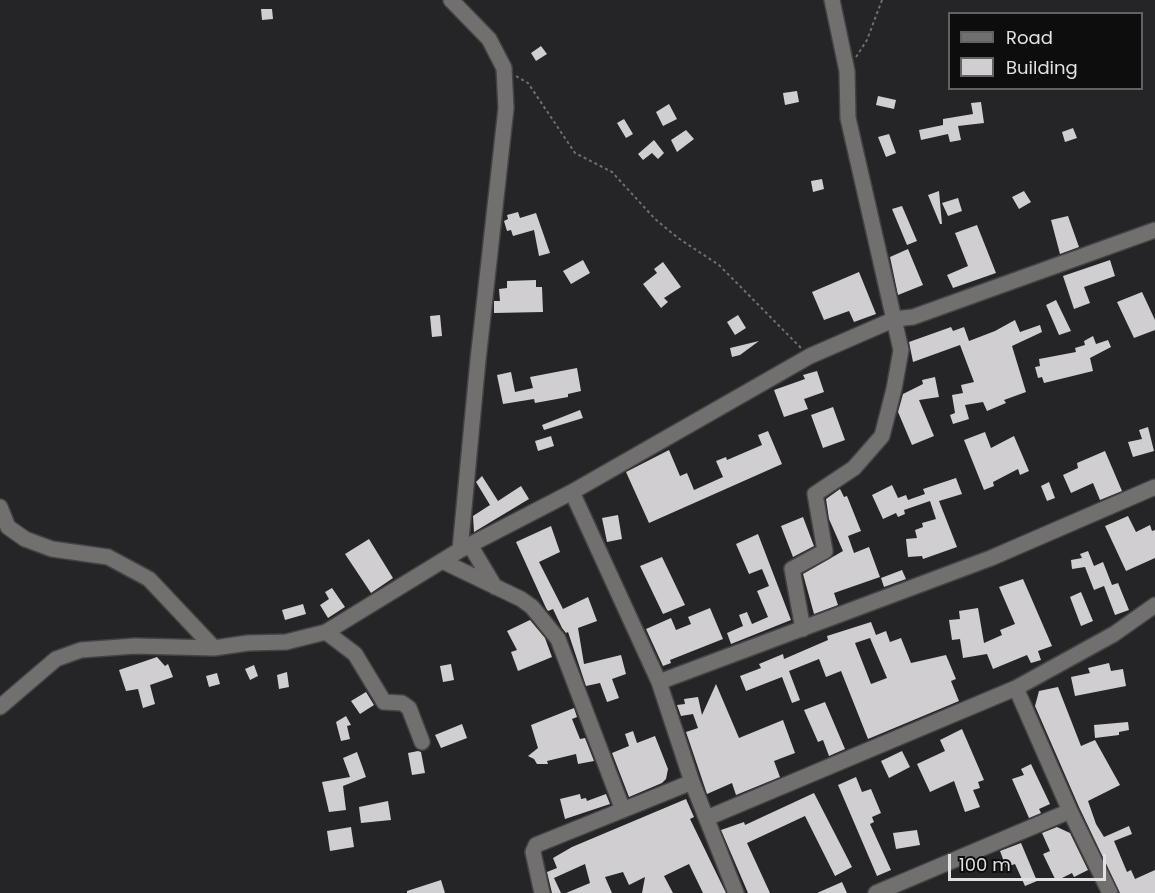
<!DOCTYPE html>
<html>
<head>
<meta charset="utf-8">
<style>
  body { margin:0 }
  #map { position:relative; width:1155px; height:893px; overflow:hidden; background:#252426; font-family:Poppins,sans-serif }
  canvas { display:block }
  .legend { position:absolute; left:948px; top:12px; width:195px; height:78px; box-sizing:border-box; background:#0e0d0e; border:2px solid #636163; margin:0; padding:8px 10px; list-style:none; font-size:18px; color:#e2e0e2 }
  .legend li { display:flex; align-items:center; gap:12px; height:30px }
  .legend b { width:30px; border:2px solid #636163 }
  .scale { position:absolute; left:948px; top:854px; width:158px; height:27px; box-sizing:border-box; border:3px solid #e2e0e2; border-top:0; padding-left:8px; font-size:18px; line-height:21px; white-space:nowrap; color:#e2e0e2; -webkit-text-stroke:4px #0e0d0e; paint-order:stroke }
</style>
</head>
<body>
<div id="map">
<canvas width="1155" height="893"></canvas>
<ul class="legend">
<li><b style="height:8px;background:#71706f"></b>Road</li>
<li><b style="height:16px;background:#d0ced1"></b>Building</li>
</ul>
<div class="scale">100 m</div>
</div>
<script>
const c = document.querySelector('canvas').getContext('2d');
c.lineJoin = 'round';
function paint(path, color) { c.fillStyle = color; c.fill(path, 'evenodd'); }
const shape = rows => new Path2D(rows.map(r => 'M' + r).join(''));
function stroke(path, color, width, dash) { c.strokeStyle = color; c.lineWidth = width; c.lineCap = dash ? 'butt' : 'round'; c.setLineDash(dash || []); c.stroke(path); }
const building = shape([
  [261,9,272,9,273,19,262,20],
  [541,46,547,54,536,61,531,53],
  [797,91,799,102,785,105,783,93],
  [878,96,896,100,894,109,876,105],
  [981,102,984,123,958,126,961,140,950,142,948,134,921,140,919,130,943,125,943,119,973,114,971,103],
  [669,104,677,119,663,126,656,112],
  [624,119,633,134,626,138,617,123],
  [1073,128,1077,138,1065,142,1062,132],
  [686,130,694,139,677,152,671,140],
  [889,134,896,153,886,157,878,137],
  [654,140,664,153,658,159,652,153,643,160,638,154],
  [822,179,824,189,813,192,811,181],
  [939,191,942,224,940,224,928,195],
  [1024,191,1031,202,1019,209,1012,197],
  [958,198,962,211,948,216,942,203],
  [902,206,917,241,907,245,892,209],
  [518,212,520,218,536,213,550,253,539,256,534,230,513,236,511,230,507,231,504,221,508,219,507,215],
  [1068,216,1079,247,1060,254,1051,220],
  [977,225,996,273,953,288,947,275,968,266,955,233],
  [908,249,923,285,898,295,890,257],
  [583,260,590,273,571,284,563,271],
  [1110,260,1115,276,1084,287,1090,303,1074,309,1063,276],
  [663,262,681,287,664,298,668,302,661,308,643,284,657,273,654,269],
  [859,272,876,314,854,322,849,311,824,320,812,292],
  [536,280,536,287,542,287,543,312,494,313,494,301,500,301,499,289,507,288,507,281],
  [1142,292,1155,320,1155,330,1134,338,1117,302],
  [1056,300,1071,331,1059,335,1046,305],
  [440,315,442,336,432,337,430,316],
  [738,315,746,328,735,335,727,322],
  [1015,320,1020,332,1040,325,1042,332,1012,346,1026,392,1004,400,1006,403,987,411,983,402,965,405,969,419,953,424,950,415,955,413,952,395,963,393,961,385,974,382,960,345,913,362,909,342,951,327,953,331,964,327,969,341,995,331],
  [1093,336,1096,344,1108,340,1111,347,1090,358,1093,371,1044,383,1042,377,1038,378,1035,367,1040,366,1039,359,1076,352,1075,348,1085,345,1084,341],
  [759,341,740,355,732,357,730,348],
  [577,368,581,391,568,394,568,397,535,403,534,399,503,404,497,375,511,372,515,392,533,388,530,377],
  [817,371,824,392,804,399,808,409,784,417,774,390,805,379,803,375],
  [935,377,939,397,919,400,934,436,912,445,898,412,903,394,923,384,922,380],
  [833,407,845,440,823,448,811,415],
  [580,410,583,418,544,430,542,425],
  [1148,427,1154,451,1133,457,1128,442,1142,439,1139,430],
  [768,431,782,464,649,523,626,472,669,450,680,476,687,473,694,490,723,477,716,461,726,457,727,460,762,445,758,435],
  [985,432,991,448,1014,436,1029,471,1020,475,1018,469,993,482,994,486,984,490,964,440],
  [551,436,554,446,538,451,535,441],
  [1105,451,1122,491,1100,500,1093,483,1071,493,1063,475,1078,468,1077,463],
  [482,476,498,501,521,486,529,499,474,532,473,516,490,505,476,482],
  [956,478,962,494,939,501,957,547,923,559,922,556,908,557,906,539,917,538,915,530,923,527,922,523,936,519,930,501,904,510,905,514,898,517,896,513,883,519,872,495,892,485,898,498,906,495,908,500,925,494,923,489],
  [1049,482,1055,498,1047,501,1041,486],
  [840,489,844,497,847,496,861,531,848,536,854,553,869,547,880,577,834,593,838,605,814,614,803,574,843,551,829,519,826,499],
  [618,515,622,539,607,542,602,518],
  [1128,516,1136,532,1150,525,1152,531,1155,530,1155,558,1126,571,1105,526],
  [803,517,814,546,793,557,781,526],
  [551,526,560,552,539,562,563,609,588,597,597,621,578,628,584,664,621,655,626,674,612,679,619,698,607,702,600,683,586,686,568,632,566,633,562,628,553,609,548,611,546,608,516,542],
  [758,534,791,620,731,644,727,633,743,626,739,615,747,612,752,624,768,617,757,591,769,586,762,569,749,574,736,544],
  [369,539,393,578,371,593,345,554],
  [1088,551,1094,566,1103,562,1112,585,1118,583,1129,610,1115,615,1104,586,1094,590,1085,567,1072,569,1071,560,1082,558,1080,554],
  [662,557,685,605,663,614,640,566],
  [902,570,906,579,884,587,881,578],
  [1023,579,1052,646,1038,651,1041,660,1031,663,1027,655,993,669,987,654,963,658,960,639,952,640,949,620,960,619,959,611,978,608,984,643,1002,635,1000,630,1015,624,999,587],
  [332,588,345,607,328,618,320,605,329,599,325,592],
  [1081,592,1093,621,1081,626,1070,597],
  [303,604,306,614,285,620,282,610],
  [710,608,723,639,670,660,671,663,663,666,646,629,671,618,676,630,691,624,688,617],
  [530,620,545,638,552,657,518,671,511,652,517,650,507,631],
  [871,622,876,635,886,631,890,642,901,638,911,663,946,655,956,679,951,681,959,701,868,739,841,671,826,677,819,659,789,671,800,700,792,703,782,677,746,691,740,676,761,668,759,664,783,654,784,659,828,640,827,636],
  [870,638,887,678,871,684,855,643],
  [157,657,165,666,168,664,173,677,150,685,155,704,143,708,138,689,126,691,119,670],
  [1109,663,1111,671,1123,669,1126,686,1075,696,1071,677,1090,673,1088,668],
  [451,664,454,680,443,682,440,666],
  [254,665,258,676,250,680,245,669],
  [287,672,289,687,279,689,277,675],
  [217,673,220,684,209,687,206,676],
  [716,684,739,738,783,720,795,753,774,761,780,777,736,795,732,783,707,794,686,732,698,728,693,714,681,716,677,705,685,704,684,699,698,697,702,715],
  [1058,687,1081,746,1095,740,1120,785,1088,801,1096,824,1104,837,1129,826,1132,834,1114,841,1127,872,1131,870,1135,879,1155,870,1155,893,1120,893,1079,807,1035,706,1039,691],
  [366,692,374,705,360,714,351,701],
  [825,702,845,749,829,756,823,740,818,742,804,710],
  [574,708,577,717,572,719,580,739,585,738,594,761,578,764,576,754,547,761,548,764,537,764,534,759,528,756,538,748,531,725],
  [346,716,351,725,347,726,350,739,341,741,336,722],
  [1128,722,1129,730,1119,732,1119,735,1095,738,1094,725],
  [462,724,467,738,441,748,435,735],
  [962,729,984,780,978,782,980,788,973,790,980,807,965,812,954,781,930,792,917,764,945,751,940,740],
  [633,731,637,743,655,736,668,769,666,779,662,783,629,797,612,753,629,746,625,734],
  [418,751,421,752,425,773,412,775,408,753],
  [902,751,910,767,889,778,881,761],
  [357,752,366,777,343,786,346,810,329,812,322,782,350,777,343,758],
  [1031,764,1050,804,1039,809,1041,813,1029,818,1012,779,1024,775,1021,769],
  [856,777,862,792,871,789,881,813,872,817,874,822,870,824,891,870,877,876,838,785],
  [814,793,852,867,835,876,805,816,747,843,770,893,748,893,721,830,744,822,745,825],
  [580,794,581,799,586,798,587,801,606,794,610,804,565,819,560,799],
  [686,799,694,817,690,819,726,893,703,893,689,864,664,876,673,893,642,893,645,877,629,885,623,872,605,877,612,893,566,893,590,883,585,864,554,878,561,893,552,893,547,872,557,868,553,858,572,847],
  [388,801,391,820,361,823,359,807],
  [351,827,354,847,330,851,327,831],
  [1057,827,1070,833,1088,870,1074,877,1072,873,1056,881,1043,854,1050,851,1042,833],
  [917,830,920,845,896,849,893,833],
  [1021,843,1037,881,1025,886,1015,864,1006,867,1000,851],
  [441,880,445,893,407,893,407,891],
  [842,882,847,893,817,893]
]);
const path = shape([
  [856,57,867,40,882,0],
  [516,76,528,83,575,153,612,172,655,219,678,238,719,265,801,348]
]);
const minor = shape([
  [451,0,489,39,504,68,506,108,478,360,460,550],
  [572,492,659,682,692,782,736,893],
  [0,507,8,527,25,539,52,549,108,557,149,579,214,648,248,643,286,642,326,632,460,550,572,492,810,356,895,319,913,317,1155,230],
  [470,545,495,587],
  [442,561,521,599,532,607,558,639,623,810],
  [803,629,792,569,825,551,815,494,854,468,882,436,894,389,901,350,848,118,847,71,832,0],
  [326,632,355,654,384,702,402,703,409,708,422,742],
  [659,682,991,558,1155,487],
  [1016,688,1114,634,1155,605],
  [0,707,56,659,81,650,135,646,214,648],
  [707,818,1016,688,1070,811,1110,893],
  [542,893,533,852,536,845,692,782],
  [876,893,1070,811]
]);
paint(building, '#d0ced1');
stroke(minor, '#434244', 18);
stroke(path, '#706f71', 2, [3, 3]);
stroke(minor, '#71706f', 15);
</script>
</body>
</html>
